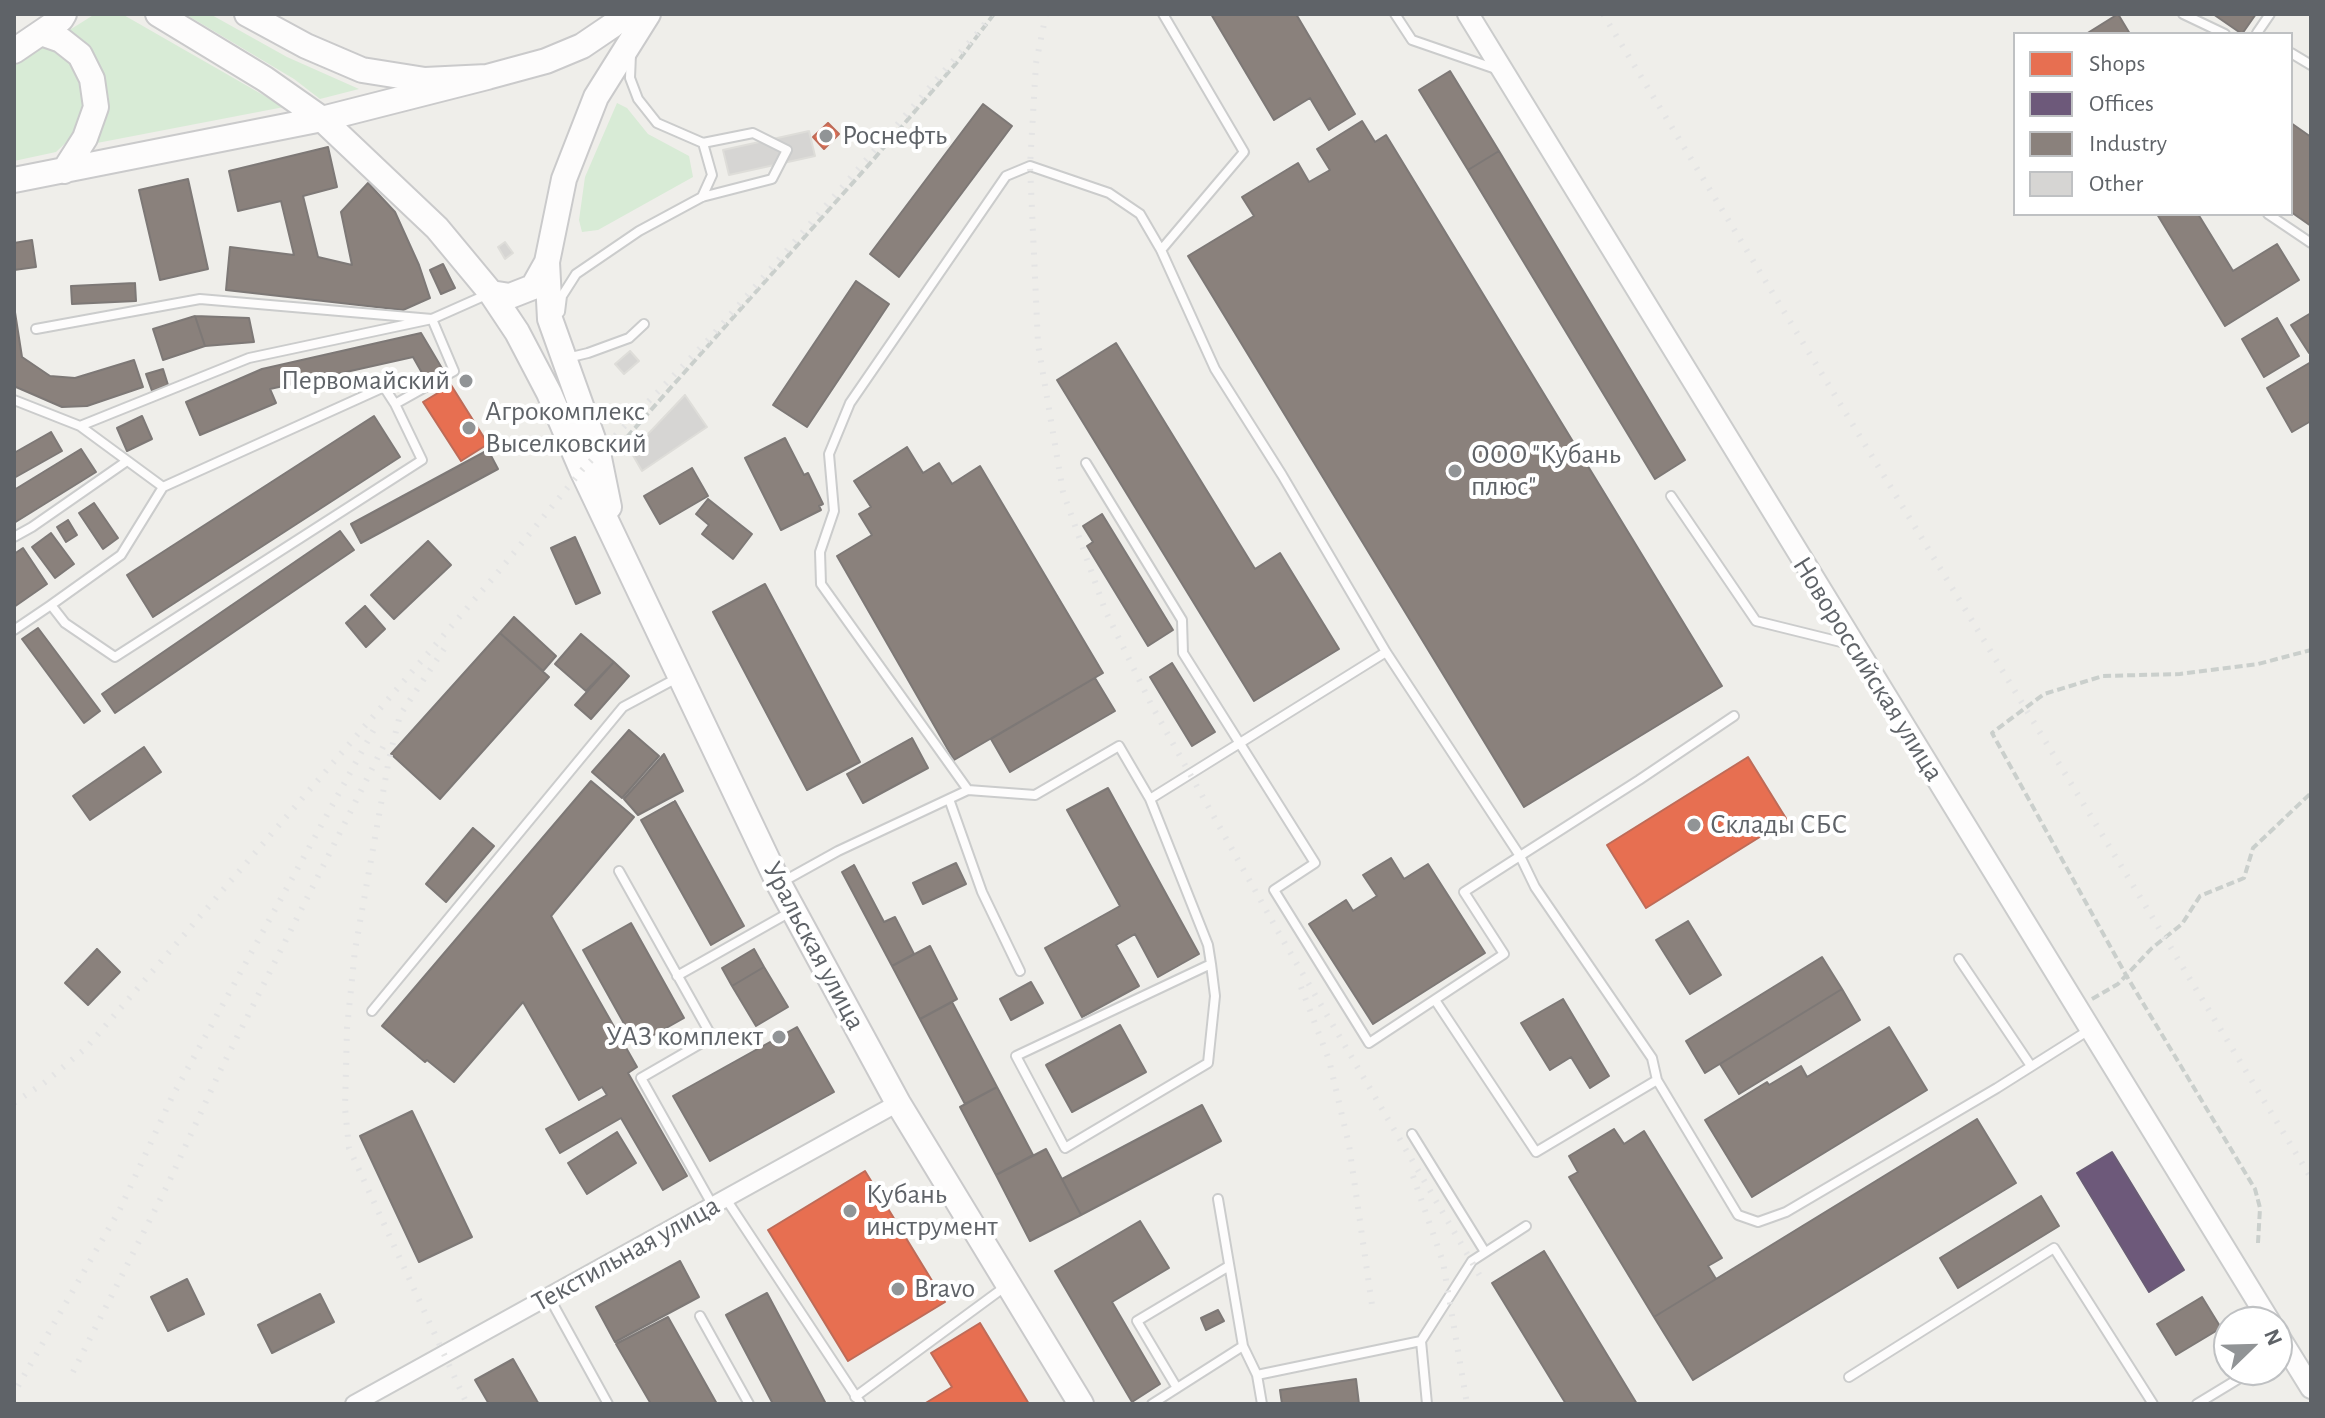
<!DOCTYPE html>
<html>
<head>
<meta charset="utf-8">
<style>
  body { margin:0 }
  #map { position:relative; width:2325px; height:1418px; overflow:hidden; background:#efeeea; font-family:"Alegreya Sans",sans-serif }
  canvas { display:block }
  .frame { position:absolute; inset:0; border:16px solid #5f6368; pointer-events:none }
  .legend { position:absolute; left:2013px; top:32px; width:280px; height:184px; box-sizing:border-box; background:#fff; border:2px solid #bfc1c3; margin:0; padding:10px 14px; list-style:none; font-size:24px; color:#5f6368 }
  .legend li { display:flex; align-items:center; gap:16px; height:40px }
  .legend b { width:40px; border:2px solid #bfc1c3 }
  .north { position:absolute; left:2213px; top:1306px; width:80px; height:80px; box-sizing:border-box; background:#fff; border:2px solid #bfc1c3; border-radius:50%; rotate:67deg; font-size:22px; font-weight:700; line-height:32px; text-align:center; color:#5f6368 }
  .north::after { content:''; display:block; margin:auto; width:28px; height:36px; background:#919496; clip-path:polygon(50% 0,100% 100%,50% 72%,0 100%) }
</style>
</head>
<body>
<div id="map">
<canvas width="2325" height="1418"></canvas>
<div class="frame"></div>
<ul class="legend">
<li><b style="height:22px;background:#e76f51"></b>Shops</li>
<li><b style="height:22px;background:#6d597a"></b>Offices</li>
<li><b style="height:22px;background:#8a817c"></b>Industry</li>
<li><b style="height:22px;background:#d6d5d3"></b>Other</li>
</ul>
<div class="north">N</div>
</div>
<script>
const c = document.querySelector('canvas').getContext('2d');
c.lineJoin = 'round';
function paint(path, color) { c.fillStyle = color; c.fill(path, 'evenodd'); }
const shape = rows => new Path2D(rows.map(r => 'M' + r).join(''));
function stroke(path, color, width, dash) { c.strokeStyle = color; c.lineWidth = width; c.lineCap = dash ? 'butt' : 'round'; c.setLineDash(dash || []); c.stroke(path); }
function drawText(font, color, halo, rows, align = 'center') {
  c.font = font + ' "Alegreya Sans",sans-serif'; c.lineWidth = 8; c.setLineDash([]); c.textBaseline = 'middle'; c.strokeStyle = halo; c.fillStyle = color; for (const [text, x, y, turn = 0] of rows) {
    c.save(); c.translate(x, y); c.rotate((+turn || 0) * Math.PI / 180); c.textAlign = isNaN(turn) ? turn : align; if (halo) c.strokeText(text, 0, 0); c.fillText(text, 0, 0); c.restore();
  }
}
const green = shape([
  [95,14,122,14,284,107,97,143,109,99,92,49,68,31],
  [185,14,210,14,287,57,359,89,320,99,294,79],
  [46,45,69,58,82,82,87,105,76,133,56,152,14,161,14,66],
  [617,103,627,108,648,134,689,156,693,177,598,230,582,232,579,220,585,177]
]);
const shops = shape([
  [828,123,839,134,824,149,813,137,828,123],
  [451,385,488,444,461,461,423,402,451,385],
  [1748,757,1787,820,1646,908,1607,845,1748,757],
  [865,1171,945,1302,848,1361,768,1230,865,1171],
  [980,1323,1029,1404,924,1404,952,1387,931,1353,980,1323]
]);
const offices = shape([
  [2112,1152,2184,1270,2149,1292,2077,1173,2112,1152]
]);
const industry = shape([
  [1211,14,1296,14,1355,114,1329,130,1310,98,1274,120,1211,14],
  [2118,14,2130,34,2086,34,2118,14],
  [2213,14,2256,14,2242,34,2213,14],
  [1450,71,1499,151,1468,170,1419,90,1450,71],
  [983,104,1012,126,899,277,870,254,983,104],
  [1362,121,1375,142,1386,135,1722,686,1524,807,1188,256,1254,216,1242,197,1298,163,1309,182,1330,170,1317,149,1362,121],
  [2291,123,2311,137,2311,226,2291,212,2291,123],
  [328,147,337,187,303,196,318,257,352,265,341,212,368,183,395,212,419,265,430,298,403,310,226,290,230,247,294,255,281,201,238,211,229,171,328,147],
  [1499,151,1685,460,1655,479,1468,170,1499,151],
  [188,179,208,269,160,280,139,190,188,179],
  [2157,214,2198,214,2233,271,2277,244,2299,280,2225,326,2157,214],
  [32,240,36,267,14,270,14,243,32,240],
  [443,264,455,288,441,294,430,270,443,264],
  [856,281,889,304,807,427,773,405,856,281],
  [135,283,136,301,72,304,71,286,135,283],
  [14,306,22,357,50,376,75,378,134,360,143,387,87,406,62,407,16,387,14,386,14,306],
  [2311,313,2311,352,2309,353,2291,325,2311,313],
  [195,316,205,346,163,360,153,329,195,316],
  [195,316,249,318,254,342,205,346,195,316],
  [2277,318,2299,356,2264,377,2242,339,2277,318],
  [421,333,443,370,426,380,413,357,270,389,276,403,200,435,186,402,262,369,421,333],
  [1116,343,1255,569,1280,553,1339,649,1254,701,1057,380,1116,343],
  [2311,362,2311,421,2292,432,2267,388,2311,362],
  [163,369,168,385,152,391,146,374,163,369],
  [142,416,152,439,127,451,117,428,142,416],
  [374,416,400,457,153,617,127,575,374,416],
  [51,432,62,451,14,478,14,453,51,432],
  [785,438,804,475,808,473,823,504,819,506,821,510,781,530,745,458,785,438],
  [907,447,923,473,939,463,952,484,980,466,1103,673,954,760,837,556,872,535,859,514,871,507,854,481,907,447],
  [81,449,96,472,14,523,14,490,81,449],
  [488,450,498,469,361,543,351,524,488,450],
  [692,468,708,496,660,524,644,496,692,468],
  [708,499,752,534,733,559,702,534,709,525,696,514,708,499],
  [94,503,118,538,103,549,79,513,94,503],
  [1102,514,1173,630,1148,646,1087,546,1093,542,1083,526,1102,514],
  [68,520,77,535,66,542,57,527,68,520],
  [340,531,354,550,115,713,102,694,340,531],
  [51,533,74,564,55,578,32,547,51,533],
  [575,537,600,593,576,604,551,548,575,537],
  [428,541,451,565,394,619,371,595,428,541],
  [23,548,47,584,14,607,14,554,23,548],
  [765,584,860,762,807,790,713,612,765,584],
  [365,606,385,629,366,647,346,623,365,606],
  [514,617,556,656,543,671,500,633,514,617],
  [38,628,100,711,84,723,22,639,38,628],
  [500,633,549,677,440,799,391,754,500,633],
  [581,634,614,662,586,691,555,664,581,634],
  [614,662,629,676,591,719,575,705,614,662],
  [1172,663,1215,732,1192,746,1150,677,1172,663],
  [1095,678,1115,711,1010,772,991,739,1095,678],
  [629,730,659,756,622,798,592,772,629,730],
  [912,738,928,768,863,803,847,774,912,738],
  [144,747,161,772,90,820,73,796,144,747],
  [664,754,683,791,638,815,624,799,664,754],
  [591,781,634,817,551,916,637,1067,628,1073,687,1176,663,1190,621,1118,560,1153,546,1129,607,1095,602,1087,579,1100,523,1002,454,1082,427,1060,425,1062,382,1026,591,781],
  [1108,788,1199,954,1158,977,1135,934,1116,945,1139,986,1082,1017,1045,948,1120,906,1067,810,1108,788],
  [675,801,744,926,711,945,641,820,675,801],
  [473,828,494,846,446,902,426,884,473,828],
  [1391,858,1404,879,1428,864,1485,953,1373,1024,1309,924,1346,900,1353,911,1377,896,1363,875,1391,858],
  [956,863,966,884,923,904,913,883,956,863],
  [854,865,884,922,895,917,914,954,892,966,842,872,854,865],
  [1688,921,1721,975,1690,994,1656,940,1688,921],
  [631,923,684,1018,636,1045,583,950,631,923],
  [930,946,957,999,920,1019,892,966,930,946],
  [97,949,120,972,88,1005,65,983,97,949],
  [754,949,764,967,732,986,722,968,754,949],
  [1822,957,1842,989,1705,1073,1686,1041,1822,957],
  [764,967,788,1007,756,1026,732,986,764,967],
  [1031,982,1043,1003,1011,1020,1000,999,1031,982],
  [1842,989,1860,1020,1739,1094,1720,1064,1842,989],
  [1563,999,1609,1076,1590,1088,1571,1057,1550,1070,1521,1023,1563,999],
  [952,1002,997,1087,965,1104,920,1019,952,1002],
  [1120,1025,1146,1072,1072,1112,1046,1065,1120,1025],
  [797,1027,834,1092,710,1161,673,1096,797,1027],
  [1889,1027,1927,1090,1752,1197,1705,1120,1767,1082,1769,1085,1801,1066,1807,1077,1889,1027],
  [997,1087,1033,1155,996,1175,960,1107,997,1087],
  [1202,1105,1221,1141,1081,1215,1062,1179,1202,1105],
  [412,1111,472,1237,419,1262,360,1136,412,1111],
  [1977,1119,2016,1183,1693,1380,1654,1317,1977,1119],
  [1614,1129,1624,1144,1644,1131,1722,1258,1708,1266,1716,1279,1654,1317,1569,1177,1578,1172,1569,1156,1614,1129],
  [617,1132,636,1163,587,1194,568,1163,617,1132],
  [1046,1149,1081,1215,1030,1241,996,1175,1046,1149],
  [2041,1196,2059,1226,1958,1288,1940,1258,2041,1196],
  [1140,1221,1169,1268,1112,1302,1160,1384,1132,1402,1055,1271,1140,1221],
  [1544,1251,1637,1404,1566,1404,1492,1283,1544,1251],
  [680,1261,699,1297,615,1342,596,1307,680,1261],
  [187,1279,204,1314,168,1331,151,1297,187,1279],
  [767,1293,826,1404,773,1404,726,1315,767,1293],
  [320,1294,334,1322,272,1353,258,1325,320,1294],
  [2202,1297,2221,1328,2176,1355,2157,1324,2202,1297],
  [1218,1310,1224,1321,1206,1330,1201,1318,1218,1310],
  [668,1317,717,1404,651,1404,616,1344,668,1317],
  [513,1359,537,1401,539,1404,489,1404,475,1380,513,1359],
  [1356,1379,1359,1404,1282,1404,1280,1390,1356,1379]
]);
const building = shape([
  [809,131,815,156,729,175,723,150,809,131],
  [505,242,513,253,505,259,498,247,505,242],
  [630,351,639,361,624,374,615,364,630,351],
  [685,395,707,427,642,471,631,452,685,395]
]);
const path = shape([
  [619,446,873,160,959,60,994,14],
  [2092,999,2118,984,2152,948,2182,924,2200,896,2244,878,2253,848,2311,793],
  [2258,1243,2260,1208,2255,1189,2126,975,1992,733,2044,694,2103,676,2180,674,2258,664,2311,650]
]);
const service = shape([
  [1395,14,1412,40,1496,69],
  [2183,14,2225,34],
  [2257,33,2270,14],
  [2291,53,2311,65],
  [702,197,712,175,703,143],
  [2268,214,2311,243],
  [1161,250,1244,152,1163,14],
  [560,312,562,296,576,274,639,231,702,197,772,179,787,150,753,133,703,143,657,123,638,99,630,78,631,54],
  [36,329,200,299,432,319,486,295],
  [567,358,588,353,629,338,644,324],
  [14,400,80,426,249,358,432,319,454,371,395,404,384,387,163,487,80,426],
  [163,487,121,555,51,605,65,623,115,657,422,460,395,404],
  [1671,496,1756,621,1849,644],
  [14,537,32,527,127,461],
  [14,630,51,605],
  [1734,716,1639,780,1520,856,1535,887,1652,1058,1657,1080,1738,1215,1758,1222,1786,1212,1997,1088,2089,1030],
  [968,790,821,584,820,552,834,511,829,454,850,403,1006,176,1030,166,1109,193,1140,214,1161,250,1215,369,1282,475,1386,652,1520,856,1464,892,1504,954,1369,1043,1274,890,1315,863,1183,653,1182,620,1086,463],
  [949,799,982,892,1020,971],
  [1150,799,1208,945,1211,964,1215,996,1208,1063,1065,1148,1016,1056,1211,964],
  [619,871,712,1037,641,1078,713,1206],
  [784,881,838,851,968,790,1035,795,1119,746,1150,799,1386,652],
  [1959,959,2031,1066],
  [677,976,792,911],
  [1435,1000,1536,1152,1657,1080],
  [372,1011,623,707,677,678],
  [1412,1134,1485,1252],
  [726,1199,861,1404],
  [1218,1199,1243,1346,1257,1375,1421,1341,1472,1261,1526,1226],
  [549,1297,608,1404],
  [700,1316,749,1404],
  [1421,1341,1427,1404],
  [1257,1375,1262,1404],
  [1849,1377,2054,1248,2153,1404],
  [1177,1388,1137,1321,1229,1266],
  [855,1397,1006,1286],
  [1152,1404,1243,1346],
  [2197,1404,2253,1370]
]);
const minor = shape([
  [354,1404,898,1103]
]);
const tertiary = shape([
  [1468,14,2270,1322],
  [2277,1333,2311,1388]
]);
const secondary = shape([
  [158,14,265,79,322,119,437,228,491,293,517,332,549,393,582,470,779,884,898,1103,1081,1404],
  [247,14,306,46,362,70,425,80,487,77,546,61,582,46,613,25,625,14],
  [41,33,61,40,80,55,92,79,96,107,85,138,64,171],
  [14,51,61,19,64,14],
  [14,180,322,119,487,77],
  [491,293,510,296,533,287,547,262],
  [609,507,598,453,550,319,547,262,564,179,596,97,648,14]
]);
const rail = shape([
  [1046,14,1036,63,1030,166,1038,344,1063,492,1105,610,1152,706,1280,935,1483,1281],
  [1603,14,2311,1178],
  [444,649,400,715,389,759,355,950,347,1028,345,1108,349,1148,467,1404],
  [1301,987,1329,1060,1349,1145,1372,1305],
  [14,1103,44,1083,86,1048,494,577,582,470,709,339,981,29,991,14],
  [1413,1176,1443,1262,1467,1404],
  [73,1372,168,1184,220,1071,385,743],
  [18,1386,120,1209,172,1097,378,722]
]);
const markers = [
  [826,136,8,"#919496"],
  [466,381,8,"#919496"],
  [469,428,8,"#919496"],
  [1455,471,8,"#919496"],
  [1694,825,8,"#919496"],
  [779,1037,8,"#919496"],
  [850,1211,8,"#919496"],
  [898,1289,8,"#919496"]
];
const poiNames = [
  ["Роснефть",842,136],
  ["Первомайский",450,381,"right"],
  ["Агрокомплекс",485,412],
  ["Выселковский",485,444],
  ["ООО \"Кубань",1471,455],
  ["плюс\"",1471,487],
  ["Склады СБС",1710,825],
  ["УАЗ комплект",763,1037,"right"],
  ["Кубань",866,1195],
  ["инструмент",866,1227],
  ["Bravo",914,1289]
];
const streetNames = [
  ["Новороссийская улица",1868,669,58],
  ["Уральская улица",814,946,62],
  ["Текстильная улица",626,1254,-29]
];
paint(green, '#d8ebd6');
paint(shops, '#e76f51');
stroke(shops, '#be6b58', 2);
paint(offices, '#6d597a');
stroke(offices, '#695c75', 2);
paint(industry, '#8a817c');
stroke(industry, '#7d7876', 2);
paint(building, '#d6d5d3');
stroke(building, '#deddd9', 2);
stroke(service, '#cbcccc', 12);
stroke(minor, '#cbcccc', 20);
stroke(tertiary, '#cbcccc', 24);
stroke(secondary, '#cacacb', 28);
stroke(path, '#cacfcc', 4, [8, 4]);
stroke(service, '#fdfcfc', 8);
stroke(minor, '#fdfcfc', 16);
stroke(tertiary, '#fdfcfc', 20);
stroke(secondary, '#fdfcfc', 24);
stroke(rail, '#e4e4e4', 6, [2, 10]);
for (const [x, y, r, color] of markers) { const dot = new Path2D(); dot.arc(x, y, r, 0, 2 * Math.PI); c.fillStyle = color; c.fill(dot); stroke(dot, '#fff', 3); }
drawText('28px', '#5f6368', '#fff', poiNames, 'left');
drawText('28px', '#5f6368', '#fff', streetNames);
</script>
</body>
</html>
